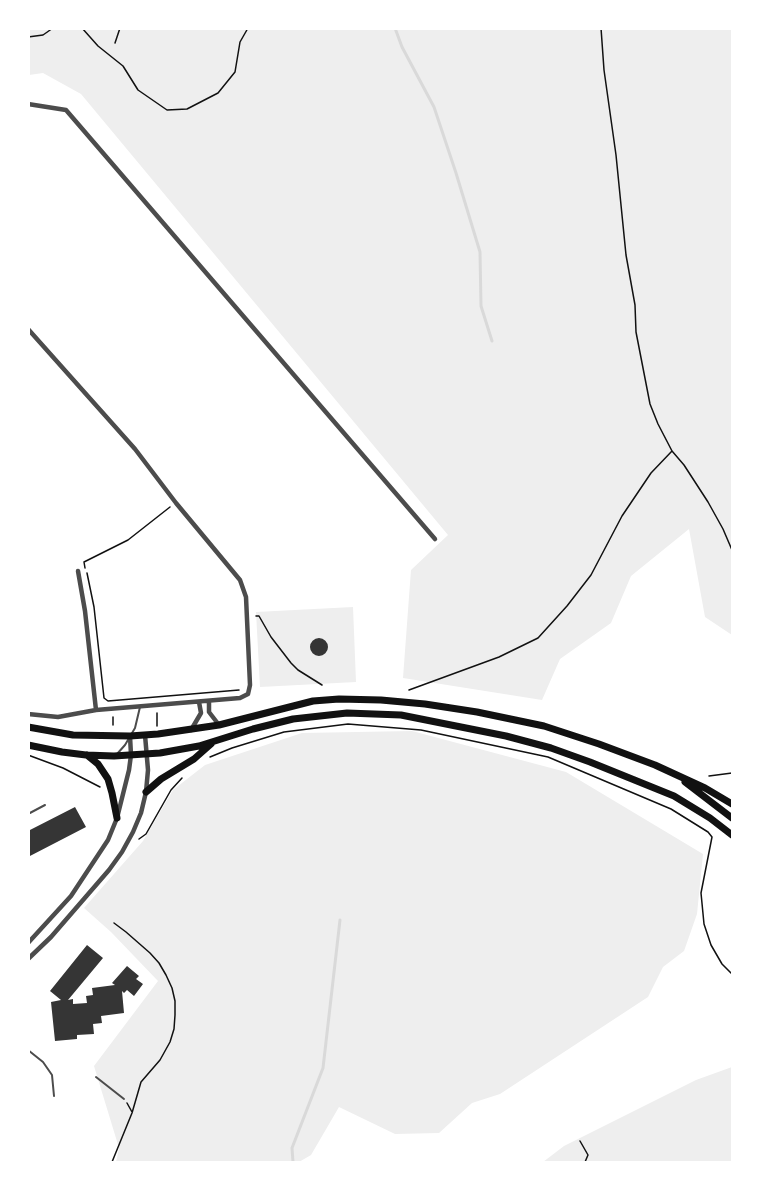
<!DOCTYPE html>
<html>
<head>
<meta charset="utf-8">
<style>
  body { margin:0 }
  #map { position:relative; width:761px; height:1191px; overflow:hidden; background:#fff; font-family:"DM Sans",sans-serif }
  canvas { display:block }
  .frame { position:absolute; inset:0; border:30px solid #fff; pointer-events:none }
</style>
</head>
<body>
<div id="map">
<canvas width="761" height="1191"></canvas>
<div class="frame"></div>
</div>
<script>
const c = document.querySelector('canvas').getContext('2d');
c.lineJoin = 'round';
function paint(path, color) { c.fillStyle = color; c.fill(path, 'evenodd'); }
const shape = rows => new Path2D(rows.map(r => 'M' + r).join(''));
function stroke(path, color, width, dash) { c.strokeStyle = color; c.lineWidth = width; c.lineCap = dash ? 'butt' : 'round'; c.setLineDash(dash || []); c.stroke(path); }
const green = shape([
  [29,29,732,29,732,635,705,617,689,529,631,576,611,623,560,659,542,700,403,678,411,570,448,535,81,94,43,73,29,75],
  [353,607,356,682,260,687,256,612],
  [412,731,566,772,703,854,697,914,684,951,663,967,648,997,500,1094,472,1103,439,1133,395,1134,339,1107,311,1155,299,1162,116,1162,119,1148,94,1066,158,981,111,932,84,908,143,841,173,790,205,765,302,733],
  [732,1067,732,1162,543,1162,564,1146,696,1080]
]);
const stream = shape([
  [395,28,402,47,434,107,456,173,480,252,481,306,492,341],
  [293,1162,292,1148,323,1068,340,920]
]);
const building = shape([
  '310 647a9 9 0 1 1 18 0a9 9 0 1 1-18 0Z',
  [75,807,86,827,28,857,28,831],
  [87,945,103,958,68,1000,73,999,73,1004,87,1003,86,996,93,995,92,988,115,985,112,983,127,966,139,976,136,979,143,984,134,996,127,990,124,993,122,991,124,1013,101,1016,102,1023,93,1024,94,1034,77,1035,77,1039,55,1041,51,1002,61,1000,50,991]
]);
const path = shape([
  [82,28,98,46,123,66,138,90,167,110,187,109,218,93,235,72,240,42,248,28],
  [601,28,604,70,616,155,626,255,635,305,636,332,650,404,658,424,672,451,684,465,708,502,723,529,732,550],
  [28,37,43,35,53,28],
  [115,43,120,28],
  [85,568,84,562,128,540,170,507],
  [87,573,94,607,104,698,108,701,239,690],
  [256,616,259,616,271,637,291,663,298,670,322,685],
  [409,690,499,657,538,638,567,606,591,575,622,516,651,473,672,451],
  [157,713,157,726],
  [113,725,113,717],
  [28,755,63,768,100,787],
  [210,757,232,748,284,732,348,724,421,730,548,757,671,809,708,832,712,837,701,893,704,924,711,945,722,964,732,974],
  [709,776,732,773],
  [139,839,146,834,171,790,182,778],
  [127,1103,132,1112],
  [580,1141,588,1155,585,1162],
  [112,1162,132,1113,141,1082,160,1060,170,1042,174,1029,175,1015,175,1001,172,988,166,975,159,963,150,953,126,932,114,923]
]);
const service = shape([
  [117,754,125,745,135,728,140,707],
  [28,814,45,805],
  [28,1050,43,1062,52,1075,54,1096],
  [96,1077,124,1099]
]);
const minor = shape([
  [28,104,66,110,435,539],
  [28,329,135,449,176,503,240,580,246,597,250,685,248,694,240,698,96,710,58,717,28,714],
  [78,571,85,611,96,710],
  [209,701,209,712,219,725],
  [191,730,201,713,199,702],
  [28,943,71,896,108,840,117,818,129,770,131,755,130,736],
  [28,959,51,937,109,870,122,852,133,832,141,813,146,792,148,770,145,735]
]);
const trunk = shape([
  [28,727,73,735,130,736,158,734,219,725,313,701,339,699,381,700,425,704,477,712,544,726,599,744,655,765,705,788,732,804],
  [28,745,62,752,86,755,114,756,160,753,199,746,253,729,293,719,347,713,401,715,506,736,551,748,590,762,674,796,710,818,732,835],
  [87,755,98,764,108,779,112,793,117,818],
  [685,782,732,818],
  [146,792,161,779,194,759,211,744]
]);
paint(green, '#eee');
stroke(stream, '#d9d9d9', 3);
paint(building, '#353535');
stroke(path, '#111', 1.5);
stroke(service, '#4c4c4c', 2);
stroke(minor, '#4c4c4c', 4.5);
stroke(trunk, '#111', 7);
</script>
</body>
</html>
